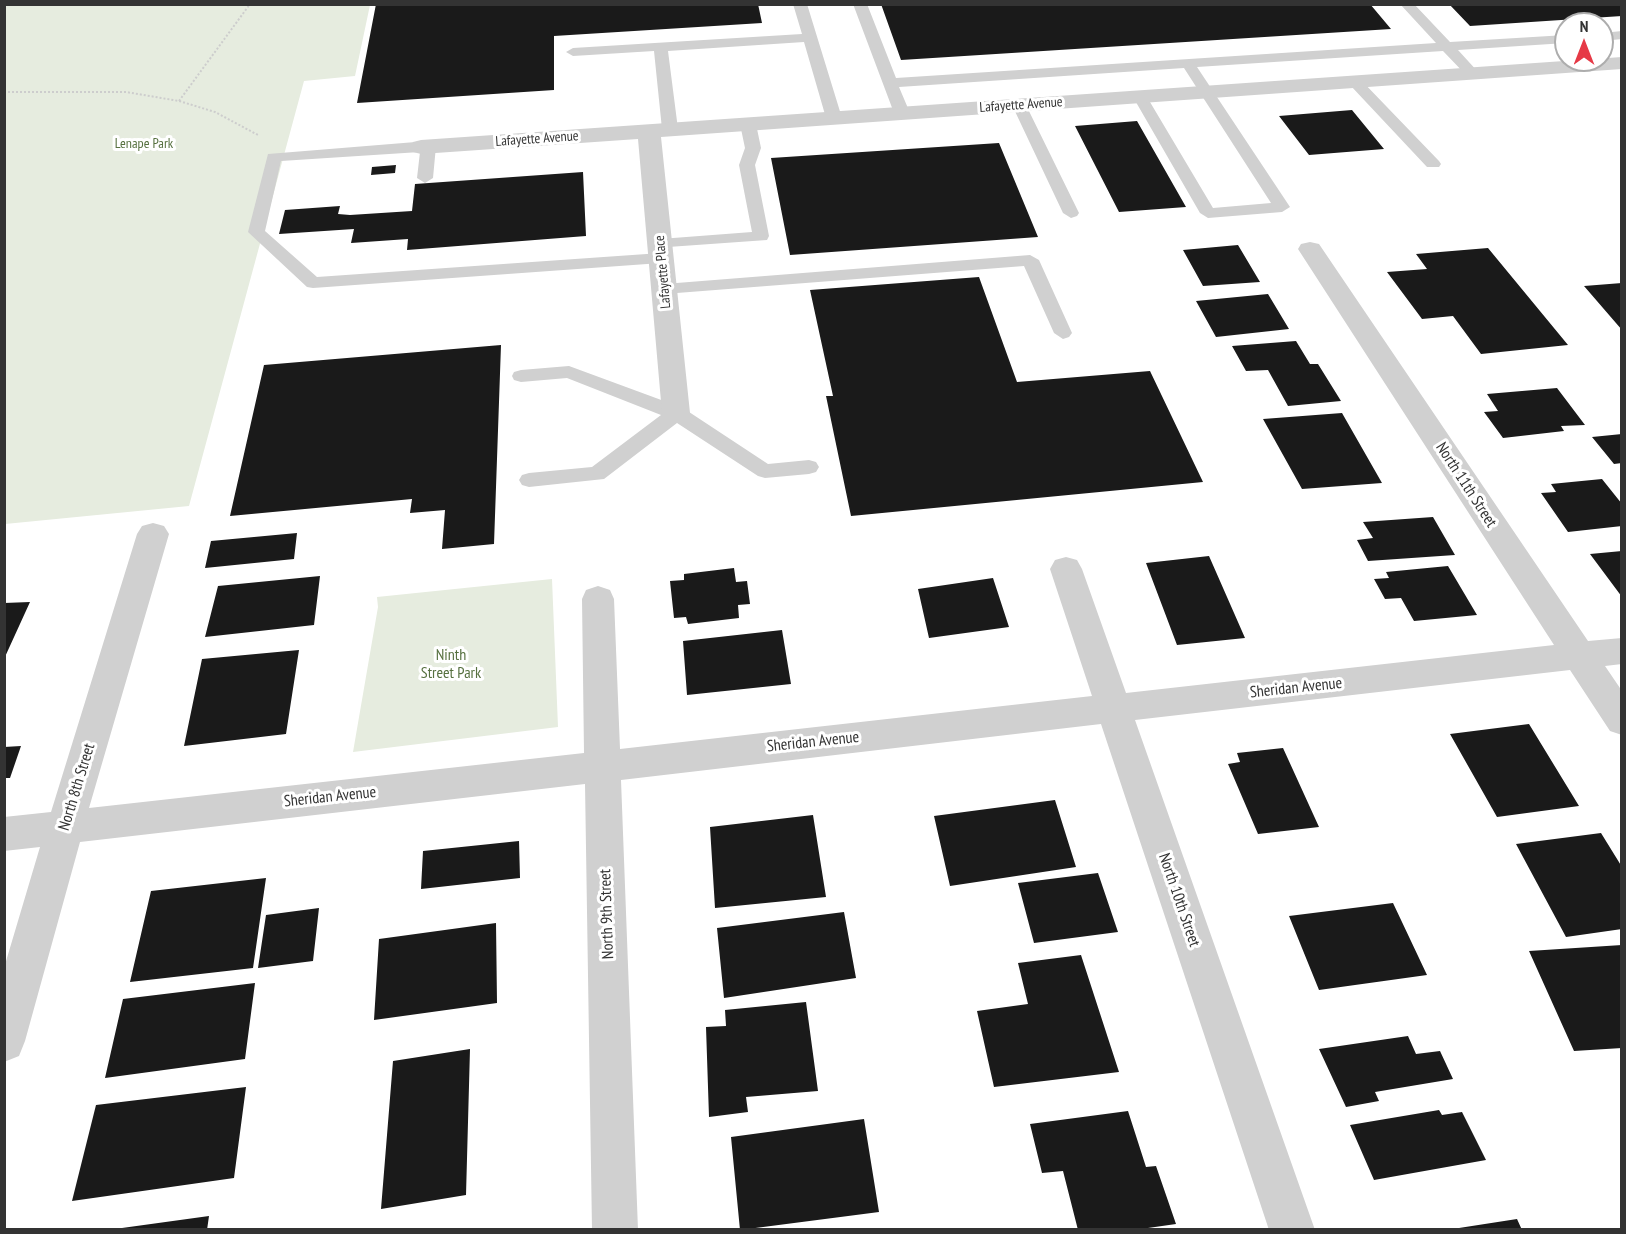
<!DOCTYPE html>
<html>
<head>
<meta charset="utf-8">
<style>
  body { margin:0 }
  #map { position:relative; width:1626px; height:1234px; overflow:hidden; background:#fff; font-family:"PT Sans Narrow",sans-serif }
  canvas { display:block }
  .frame { position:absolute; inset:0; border:6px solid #333; pointer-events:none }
  .north { position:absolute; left:1554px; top:12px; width:60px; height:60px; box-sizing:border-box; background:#fff; border:2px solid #adadad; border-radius:50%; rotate:0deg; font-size:16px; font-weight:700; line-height:24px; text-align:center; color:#333 }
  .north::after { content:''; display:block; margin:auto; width:21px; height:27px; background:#e63946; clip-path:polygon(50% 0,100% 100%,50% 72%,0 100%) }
</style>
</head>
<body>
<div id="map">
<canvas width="1626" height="1234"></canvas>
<div class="frame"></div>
<div class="north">N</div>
</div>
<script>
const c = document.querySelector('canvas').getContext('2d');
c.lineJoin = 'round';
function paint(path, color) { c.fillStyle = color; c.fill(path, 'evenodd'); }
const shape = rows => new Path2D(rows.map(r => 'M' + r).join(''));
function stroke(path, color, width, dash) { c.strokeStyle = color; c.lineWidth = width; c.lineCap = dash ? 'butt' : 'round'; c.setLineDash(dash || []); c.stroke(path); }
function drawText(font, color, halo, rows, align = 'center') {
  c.font = font + ' "PT Sans Narrow",sans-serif'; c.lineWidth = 6; c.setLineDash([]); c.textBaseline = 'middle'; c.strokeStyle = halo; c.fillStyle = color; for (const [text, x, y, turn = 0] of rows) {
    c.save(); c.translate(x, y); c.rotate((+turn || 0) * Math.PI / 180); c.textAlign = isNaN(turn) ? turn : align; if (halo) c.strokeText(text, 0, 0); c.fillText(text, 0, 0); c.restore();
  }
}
const green = shape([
  [5,5,370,5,355,76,304,81,189,506,5,524],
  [552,579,558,727,353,752,378,607,377,597]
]);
const building = shape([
  [376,4,758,4,762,23,554,36,554,90,357,103],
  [881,4,1370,4,1391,29,901,60],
  [1449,4,1622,4,1622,16,1470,26],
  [1352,110,1384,149,1309,155,1279,116],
  [1137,121,1186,207,1119,212,1075,126],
  [999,143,1038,237,790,255,771,158],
  [396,165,395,173,371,175,372,167],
  [583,172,586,236,407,250,408,239,351,243,354,229,279,234,285,210,340,206,338,214,350,215,412,211,415,184],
  [1238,245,1260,282,1203,286,1183,250],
  [1488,248,1568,345,1481,354,1453,316,1422,319,1387,272,1427,269,1416,254],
  [979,277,1017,382,1150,371,1203,482,851,516,826,396,833,396,810,290],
  [1622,283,1622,330,1584,286],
  [1268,294,1289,329,1216,337,1196,301],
  [1296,341,1310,364,1318,364,1341,401,1288,406,1268,370,1246,371,1232,346],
  [501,345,494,544,442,549,445,510,410,513,412,499,230,516,264,365],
  [1557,388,1585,425,1561,426,1564,431,1503,438,1484,412,1498,411,1487,394],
  [1342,413,1382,483,1302,489,1263,419],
  [1622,434,1622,463,1614,464,1592,437],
  [1602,479,1622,504,1622,526,1568,532,1541,493,1556,492,1551,484],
  [1433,517,1455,555,1368,561,1357,540,1373,538,1363,522],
  [297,533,294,559,205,568,211,541],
  [1622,551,1622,597,1590,554],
  [1209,556,1245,638,1177,645,1146,563],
  [1448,566,1477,615,1414,621,1401,598,1385,599,1374,579,1389,578,1386,572],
  [734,568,736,582,747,581,750,604,738,605,739,618,688,624,686,617,674,618,670,581,684,580,684,574],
  [320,576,314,625,205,637,218,586],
  [993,578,1009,627,929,638,918,589],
  [30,602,4,659,4,603],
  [782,630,791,684,687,695,683,641],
  [299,650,286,734,184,746,202,659],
  [1529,724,1579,806,1497,817,1450,734],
  [21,746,10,778,4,778,4,747],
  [1283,748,1319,827,1258,834,1228,764,1240,762,1237,753],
  [1055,800,1076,867,950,886,934,816],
  [813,815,826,897,715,908,710,827],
  [1601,833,1622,867,1622,929,1566,937,1516,844],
  [519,841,520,878,421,889,423,851],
  [1098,873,1118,932,1034,943,1018,883],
  [266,878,253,968,130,982,151,891],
  [1393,903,1427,975,1319,990,1289,916],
  [319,908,313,961,258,968,266,915],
  [844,912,856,978,724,998,717,928],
  [496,923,497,1003,374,1020,379,939],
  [1622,945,1622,1048,1574,1051,1529,951],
  [1081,955,1119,1072,994,1087,977,1011,1028,1004,1018,963],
  [255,983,245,1059,105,1078,123,999],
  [806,1002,818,1091,746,1097,748,1112,709,1117,706,1027,726,1026,725,1010],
  [1408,1036,1416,1054,1440,1051,1453,1079,1375,1092,1379,1101,1346,1107,1319,1049],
  [470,1049,466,1195,381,1209,393,1061],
  [246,1087,234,1178,72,1201,96,1105],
  [1439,1110,1442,1115,1462,1112,1486,1160,1374,1180,1350,1125],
  [1128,1111,1146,1167,1156,1166,1176,1224,1134,1230,1078,1230,1063,1171,1042,1173,1030,1124],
  [864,1119,879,1212,740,1230,731,1137],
  [209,1216,207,1230,122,1230,122,1228],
  [1517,1219,1522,1230,1460,1230,1459,1228]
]);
const path = shape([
  [4,92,126,92,179,101,215,112,258,135],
  [179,101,250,4]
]);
const lane = shape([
  [793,4,807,4,842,118,839,121,829,121,826,118,804,42,668,51,678,129,670,134,662,129,654,51,573,56,566,52,573,48,802,34,793,4],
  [853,4,867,4,896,78,1436,43,1400,4,1414,4,1450,42,1566,35,1566,43,1458,50,1479,73,1472,77,1467,76,1443,51,1197,67,1290,207,1282,212,1208,218,1200,213,1133,97,1135,94,1140,93,1147,97,1213,208,1271,203,1184,68,899,87,910,113,902,118,894,113,853,4],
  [1622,31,1622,39,1602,41,1602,33,1622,31],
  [1355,78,1360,79,1439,161,1441,164,1439,167,1427,167,1350,85,1348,82,1350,79,1355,78],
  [1019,101,1026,105,1079,213,1077,216,1071,218,1063,213,1012,105,1019,101],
  [748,119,756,124,761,148,755,165,769,236,767,240,654,248,652,244,660,239,752,232,739,165,745,148,740,124,748,119],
  [428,141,436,146,433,178,425,183,417,178,420,152,281,161,265,231,317,277,661,253,670,258,661,263,313,288,307,287,248,232,268,154,428,141],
  [1030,255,1039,260,1072,333,1069,337,1063,339,1054,333,1024,266,664,294,655,289,664,284,1030,255],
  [569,366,683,408,768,464,809,460,816,462,819,467,816,472,809,474,765,478,758,476,677,423,604,479,529,487,522,485,519,480,522,475,529,473,592,467,661,415,567,378,521,382,514,380,512,376,514,372,521,370,569,366]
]);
const street = shape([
  [1622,57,1622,69,661,137,690,413,686,420,676,423,666,420,662,413,638,139,421,154,413,152,410,147,413,142,421,140,1622,57],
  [1310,242,1319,244,1588,641,1622,638,1622,664,1605,666,1622,691,1622,735,1610,731,1570,670,1135,720,1315,1230,1269,1230,1101,724,621,780,638,1230,592,1230,585,784,80,842,25,1041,19,1056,4,1062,4,968,40,847,4,851,4,817,51,812,137,534,142,526,153,523,164,526,169,534,89,808,584,753,582,599,586,590,598,586,610,590,614,599,620,749,1092,696,1050,569,1055,560,1066,557,1077,560,1082,569,1126,693,1554,645,1298,249,1301,244,1310,242]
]);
const farStreetnames = [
  ["Lafayette Avenue",1021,105,-4],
  ["Lafayette Avenue",537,139,-4],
  ["Lafayette Place",663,272,-95]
];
const farParknames = [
  ["Lenape Park",144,144]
];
const streetNames = [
  ["North 11th Street",1466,485,57],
  ["Sheridan Avenue",1296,688,-6],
  ["Sheridan Avenue",813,742,-6],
  ["North 8th Street",77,787,-73],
  ["Sheridan Avenue",330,797,-6],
  ["North 10th Street",1179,900,71],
  ["North 9th Street",607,914,-92]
];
const parkNames = [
  ["Ninth",451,655],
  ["Street Park",451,673]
];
paint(green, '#e6ecdf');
paint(building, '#1a1a1a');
stroke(path, '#cdcdcd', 2, [2, 2]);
paint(lane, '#d0d0d0');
paint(street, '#d0d0d0');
drawText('14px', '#333', '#fff', farStreetnames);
drawText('14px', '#56703f', '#fff', farParknames);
drawText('16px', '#333', '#fff', streetNames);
drawText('16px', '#56703f', '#fff', parkNames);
</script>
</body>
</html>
